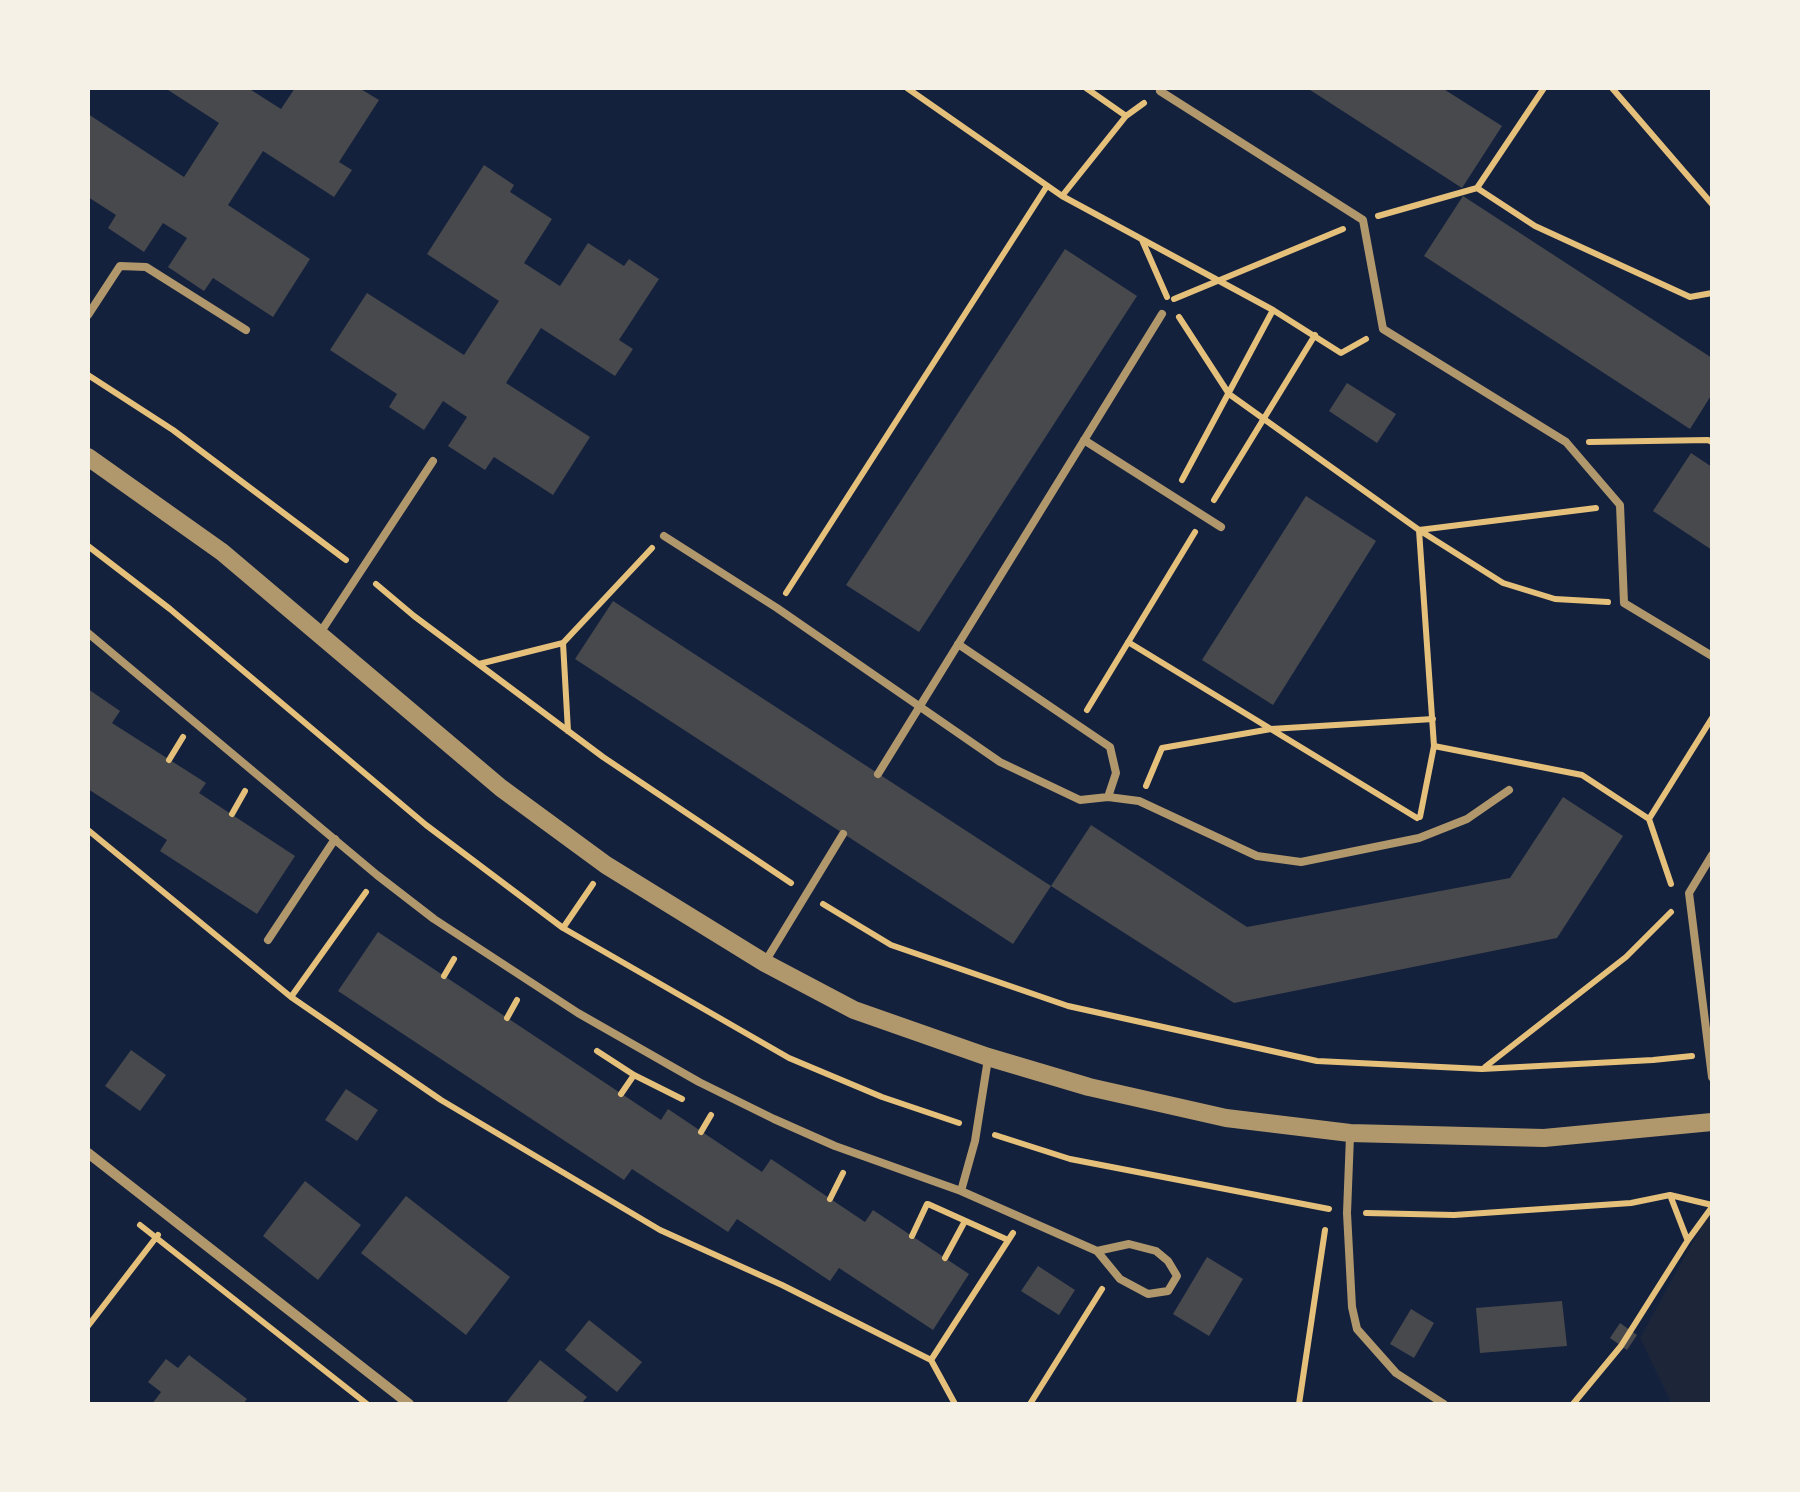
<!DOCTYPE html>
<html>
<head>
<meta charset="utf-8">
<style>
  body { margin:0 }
  #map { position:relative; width:1800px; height:1492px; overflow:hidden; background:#14213d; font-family:"DM Sans",sans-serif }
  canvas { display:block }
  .frame { position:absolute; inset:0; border:90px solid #f6f1e7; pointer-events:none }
</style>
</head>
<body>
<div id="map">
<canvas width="1800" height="1492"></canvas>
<div class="frame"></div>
</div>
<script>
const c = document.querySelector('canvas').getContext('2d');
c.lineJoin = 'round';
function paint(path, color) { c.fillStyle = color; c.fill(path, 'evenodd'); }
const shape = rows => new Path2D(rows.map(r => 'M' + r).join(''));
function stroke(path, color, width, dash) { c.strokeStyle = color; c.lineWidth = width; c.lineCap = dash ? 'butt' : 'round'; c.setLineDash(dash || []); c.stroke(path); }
const green = shape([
  [1712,1207,1712,1404,1672,1404,1640,1338]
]);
const building = shape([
  [165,88,248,88,281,109,295,88,359,88,379,100,339,162,352,170,334,197,263,151,228,205,310,259,273,317,213,278,204,291,168,267,187,238,163,223,144,252,108,228,116,215,88,197,88,114,184,177,219,123],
  [1307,88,1442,88,1502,126,1462,188],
  [484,165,514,185,510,192,552,219,524,263,560,286,588,243,624,266,629,259,659,279,619,340,633,349,615,376,541,328,506,383,590,437,553,495,494,457,485,470,448,446,467,417,443,401,424,430,389,407,397,394,330,350,367,293,464,355,499,301,427,254],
  [1463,196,1712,358,1712,394,1690,429,1424,256],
  [1065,249,1137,296,919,632,846,585],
  [1347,383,1396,414,1377,443,1329,411],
  [1691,453,1712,467,1712,550,1653,511],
  [1306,496,1376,541,1273,705,1202,660],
  [613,601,1051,886,1013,944,575,659],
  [88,689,120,711,112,723,206,783,199,793,295,856,257,914,160,851,167,840,88,789],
  [1563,797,1623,836,1557,938,1234,1003,1051,886,1091,825,1247,927,1510,878],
  [378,932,661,1120,668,1109,762,1172,771,1159,865,1222,873,1210,969,1274,933,1330,839,1268,830,1281,737,1219,728,1232,632,1169,624,1180,338,991],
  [131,1050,166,1075,140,1111,105,1086],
  [346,1089,378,1110,357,1141,325,1120],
  [305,1181,361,1225,318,1280,263,1236],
  [406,1196,510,1277,466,1335,361,1253],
  [1207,1257,1243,1279,1209,1336,1173,1314],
  [1038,1266,1075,1290,1059,1315,1021,1291],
  [1562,1301,1567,1346,1480,1353,1476,1308],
  [1411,1309,1434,1323,1414,1358,1390,1344],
  [589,1320,642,1362,617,1392,565,1350],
  [1620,1323,1637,1335,1627,1350,1610,1338],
  [189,1355,247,1399,243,1404,152,1404,161,1392,148,1382,166,1359,178,1368],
  [540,1360,587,1397,581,1404,505,1404]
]);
const path = shape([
  [907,88,1062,196,1126,116,1144,103],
  [1086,88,1126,116],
  [1612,88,1712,204],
  [1477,188,1535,226,1690,297,1712,293],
  [1062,196,1273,310,1341,353,1366,339],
  [1378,216,1477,188,1544,88],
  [1142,240,1167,297],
  [1174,299,1343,229],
  [1179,317,1229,394,1419,530,1503,583,1555,599,1608,602],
  [88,375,173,430,346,560],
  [1589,442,1708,440,1712,442],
  [1182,480,1273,310],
  [1214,500,1315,335],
  [88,546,170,609,426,825,563,928,789,1058,882,1097,959,1123],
  [376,584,414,616,603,757,791,883],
  [786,593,1047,186],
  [1128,642,1417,818],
  [563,643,568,731],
  [479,664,563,643,652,548],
  [1087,710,1195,532],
  [1434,746,1582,775,1649,819,1671,884],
  [169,760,183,737],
  [1146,786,1162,748,1271,729,1433,719],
  [232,814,245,791],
  [1420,817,1434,746,1419,530,1596,508],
  [1649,819,1712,718],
  [88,830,291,997,441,1100,660,1230,782,1285,931,1360,1013,1233],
  [823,904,891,945,1068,1006,1317,1061,1482,1069,1653,1060,1692,1056],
  [563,928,593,884],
  [444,976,454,959],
  [291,997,366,892],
  [507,1018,517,1000],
  [597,1051,634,1075,682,1099],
  [1485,1067,1626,957,1671,912],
  [621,1094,634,1075],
  [701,1132,711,1115],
  [995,1135,1070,1159,1329,1209],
  [1670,1195,1687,1239],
  [830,1199,843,1173],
  [928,1204,1008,1240],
  [1366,1213,1454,1215,1631,1203,1670,1195,1712,1205],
  [140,1225,367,1404],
  [912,1236,927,1204],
  [945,1258,965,1221],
  [88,1326,158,1235],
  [931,1360,955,1404],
  [1030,1404,1102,1289],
  [1299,1404,1325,1230],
  [1573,1404,1621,1346,1688,1240,1712,1207]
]);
const service = shape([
  [1160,91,1363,220,1383,329,1566,442,1620,505,1624,603,1712,656],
  [88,315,120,266,146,267,246,330],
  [1084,440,1221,527],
  [664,536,777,608,1000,762,1080,800,1108,797,1139,801,1257,856,1301,862,1419,838,1467,819,1509,790],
  [88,633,377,875,434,919,578,1013,699,1082,774,1119,835,1146,961,1191,975,1141,988,1059],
  [320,633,433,461],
  [958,644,1110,747,1116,773,1108,797],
  [878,774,1162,314],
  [1712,855,1689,893,1712,1077],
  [268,940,335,839],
  [765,962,843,834],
  [1350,1136,1347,1213,1352,1307,1357,1329,1396,1373,1444,1404],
  [961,1191,1097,1251,1120,1279,1148,1294,1168,1291,1177,1276,1168,1261,1156,1251,1129,1244,1097,1251]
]);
const minor = shape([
  [88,1153,409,1404]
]);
const tertiary = shape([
  [88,457,222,552,501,788,606,865,765,963,854,1010,988,1057,1089,1087,1226,1118,1350,1133,1544,1138,1712,1122]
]);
paint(green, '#1d2539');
paint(building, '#48494c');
stroke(path, '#e5c07b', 6);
stroke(service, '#b1986c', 8);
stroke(minor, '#b1986c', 10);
stroke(tertiary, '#b1986c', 18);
</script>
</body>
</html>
